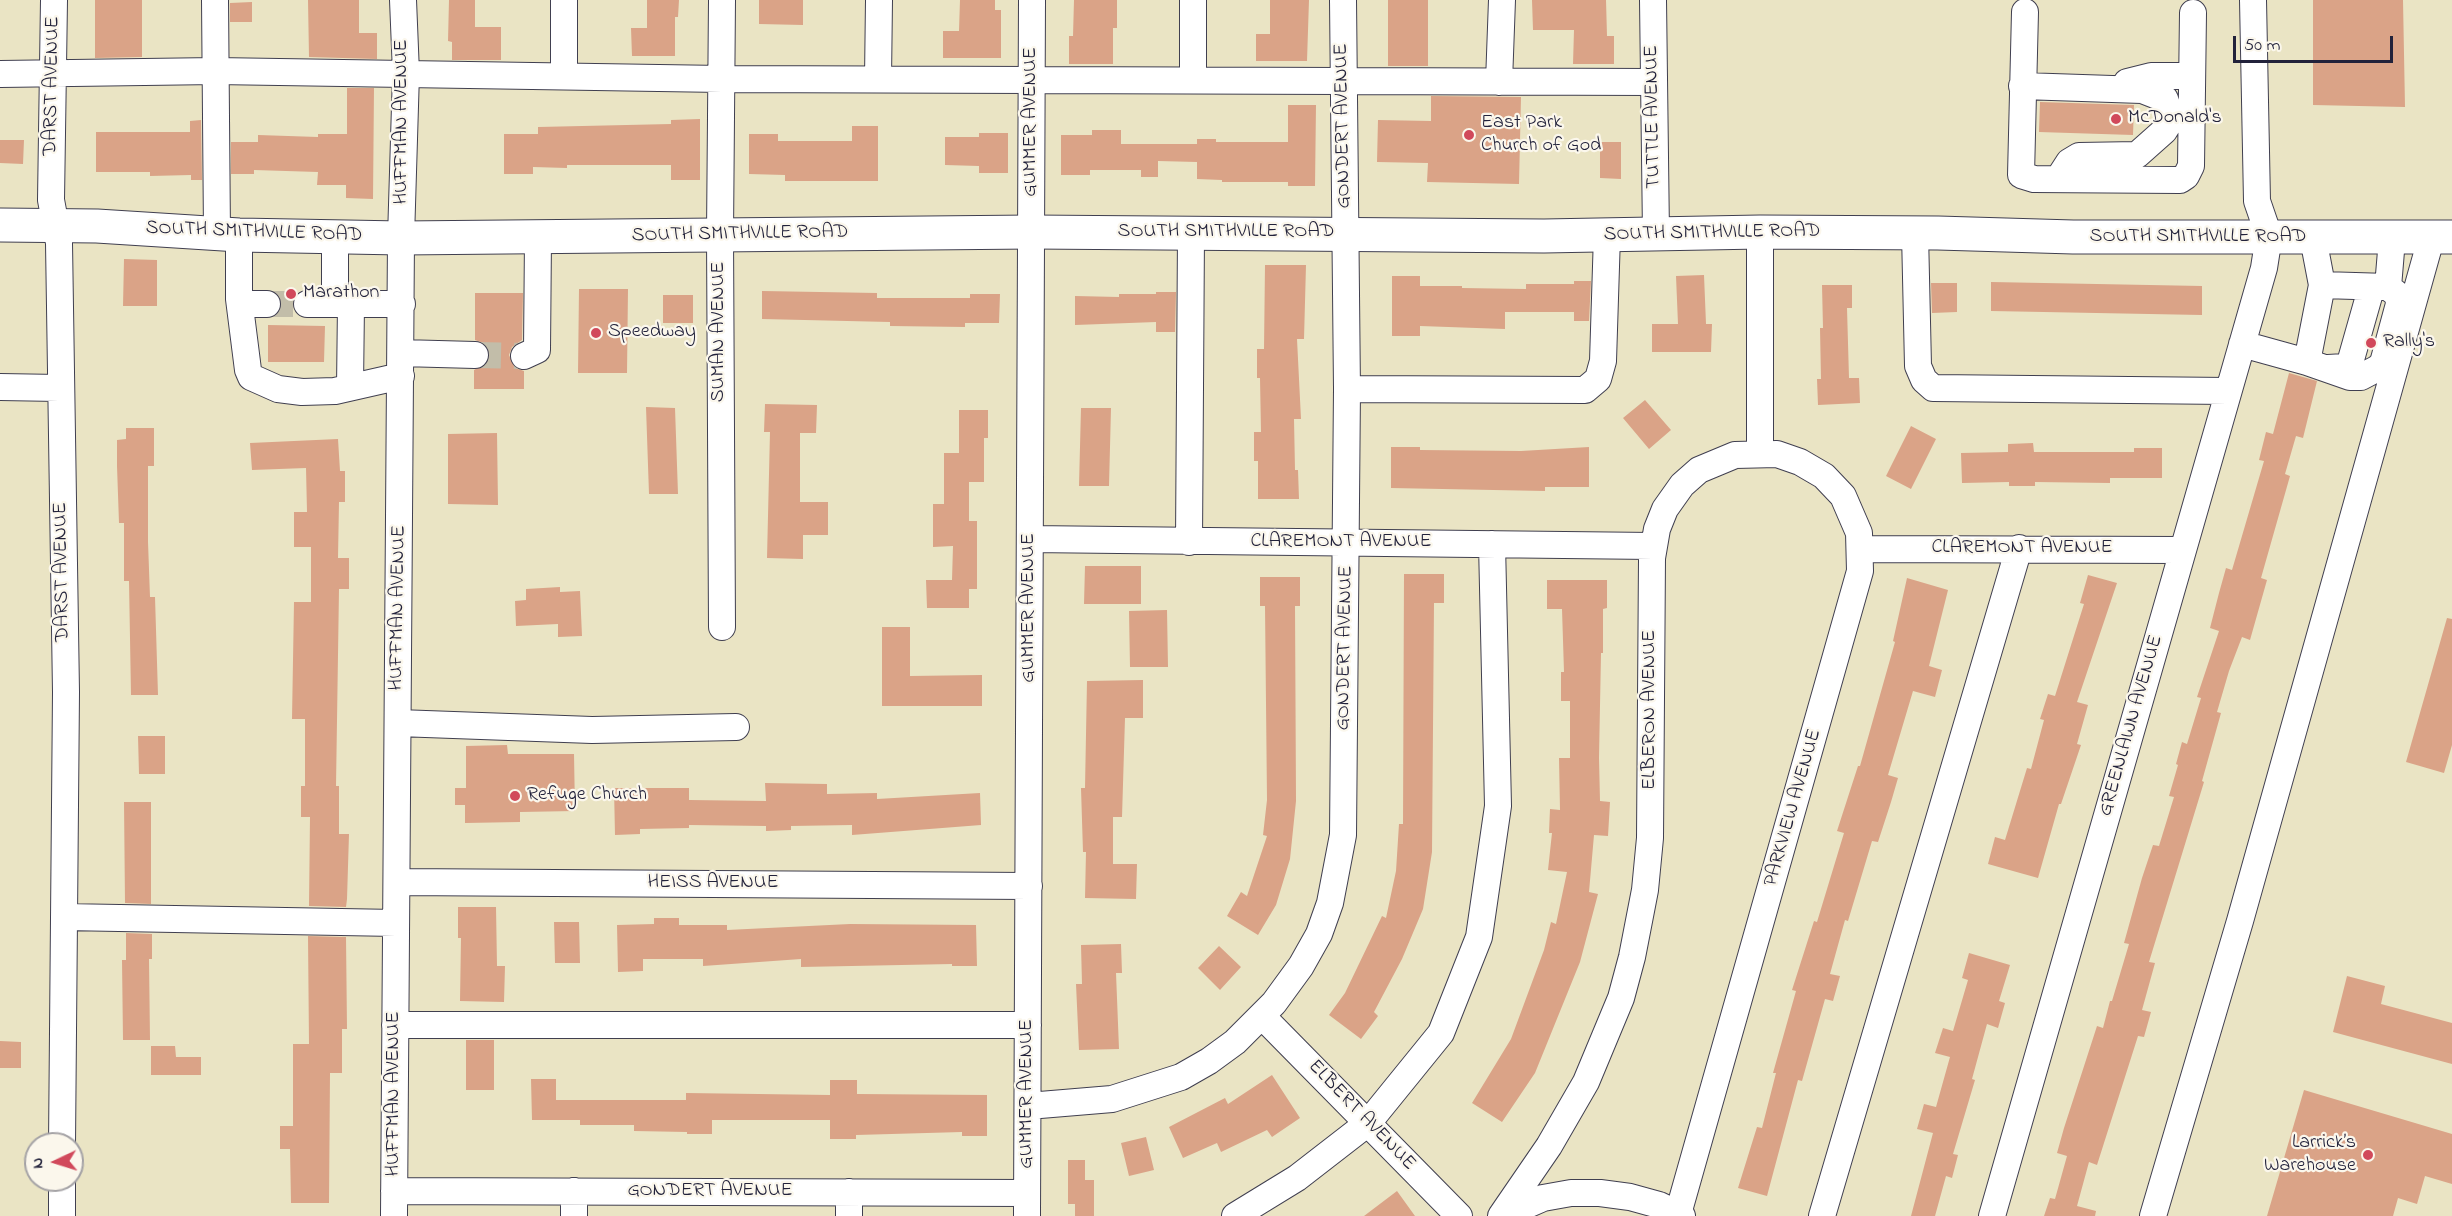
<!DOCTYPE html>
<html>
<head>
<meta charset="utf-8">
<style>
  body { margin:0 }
  #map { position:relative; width:2452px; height:1216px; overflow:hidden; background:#eae4c4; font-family:"Indie Flower",sans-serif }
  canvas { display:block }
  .north { position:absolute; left:24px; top:1132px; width:60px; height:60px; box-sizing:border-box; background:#fbf7ec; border:2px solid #a4a2a5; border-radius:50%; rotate:266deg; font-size:16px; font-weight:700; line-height:24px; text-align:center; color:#22223b }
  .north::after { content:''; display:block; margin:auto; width:21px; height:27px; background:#d1495b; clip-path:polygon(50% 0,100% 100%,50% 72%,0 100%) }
  .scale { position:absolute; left:2233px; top:36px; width:160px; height:27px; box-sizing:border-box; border:3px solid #22223b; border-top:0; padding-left:8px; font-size:18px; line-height:21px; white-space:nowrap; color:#22223b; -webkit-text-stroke:4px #fbf7ec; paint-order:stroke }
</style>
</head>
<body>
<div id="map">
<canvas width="2452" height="1216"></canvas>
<div class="north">N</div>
<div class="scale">50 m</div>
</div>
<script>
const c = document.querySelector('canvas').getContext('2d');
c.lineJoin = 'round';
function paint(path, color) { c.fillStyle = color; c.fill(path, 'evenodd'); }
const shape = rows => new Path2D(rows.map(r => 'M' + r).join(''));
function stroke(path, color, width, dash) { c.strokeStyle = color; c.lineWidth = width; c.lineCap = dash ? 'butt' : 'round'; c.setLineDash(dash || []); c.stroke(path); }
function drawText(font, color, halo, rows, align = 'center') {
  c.font = font + ' "Indie Flower",sans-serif'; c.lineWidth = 4.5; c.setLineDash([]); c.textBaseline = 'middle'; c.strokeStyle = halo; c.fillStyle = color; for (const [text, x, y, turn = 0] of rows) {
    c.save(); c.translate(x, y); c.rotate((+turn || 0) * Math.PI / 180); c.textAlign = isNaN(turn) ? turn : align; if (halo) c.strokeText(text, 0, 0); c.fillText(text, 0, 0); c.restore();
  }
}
const building = shape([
  [95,0,142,0,142,57,95,58],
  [308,0,359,0,359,33,377,33,377,59,309,57],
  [449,0,475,0,475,27,501,27,501,60,452,60,452,42,448,41],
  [647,0,679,0,678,17,675,17,675,56,632,56,631,28,647,28],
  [759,0,803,0,803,25,759,24],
  [960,0,995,0,995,10,1001,10,1001,58,943,58,943,31,959,31],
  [1074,0,1117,0,1117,28,1113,28,1113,64,1069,64,1069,36,1073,36],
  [1270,0,1309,0,1307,61,1256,61,1256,34,1270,34],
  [1388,0,1428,0,1428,66,1388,66],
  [1532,0,1606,0,1607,36,1614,36,1614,64,1573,64,1574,30,1533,30],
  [2313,0,2403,0,2405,107,2313,105],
  [252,2,252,22,230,22,230,3],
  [347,88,374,88,373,199,346,198,346,185,317,185,318,172,254,170,254,174,231,174,231,142,258,142,258,135,318,137,318,134,347,134],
  [1431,96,1521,97,1519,184,1427,182,1428,163,1377,162,1378,120,1431,121],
  [2040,102,2134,105,2133,135,2039,132],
  [1288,105,1316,105,1315,186,1288,186,1288,182,1222,182,1222,180,1197,179,1197,162,1158,161,1158,177,1141,177,1141,170,1090,170,1090,175,1061,175,1061,135,1092,135,1092,130,1121,130,1121,144,1197,144,1197,139,1216,139,1216,142,1288,142],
  [700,119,700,180,671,180,671,165,567,165,567,168,533,167,533,174,504,174,504,134,538,134,538,127,671,124,671,120],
  [201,120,202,180,191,180,191,175,150,176,150,172,96,172,96,132,190,132,190,121],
  [852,126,878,126,878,181,785,181,785,175,749,174,749,134,778,134,778,141,852,141],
  [979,133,1008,133,1008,173,979,173,979,166,945,165,945,137,979,137],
  [0,140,24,140,23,164,0,163],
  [1600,142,1621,142,1621,179,1600,178],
  [124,259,157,260,157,306,123,306],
  [1265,265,1306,265,1304,339,1297,339,1301,419,1294,419,1295,470,1298,470,1299,499,1258,499,1258,461,1254,461,1254,432,1261,432,1260,378,1257,378,1257,349,1264,349],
  [1704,275,1706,324,1712,324,1711,352,1652,352,1652,324,1678,324,1676,276],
  [1392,276,1420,276,1420,286,1462,286,1462,288,1526,289,1526,284,1574,284,1574,281,1591,281,1589,321,1574,321,1574,312,1505,312,1505,329,1420,326,1420,336,1392,336],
  [1991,282,2202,286,2202,315,1991,311],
  [1931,283,1957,283,1957,312,1932,313],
  [1822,285,1852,285,1852,308,1847,308,1849,378,1859,378,1860,403,1818,405,1817,379,1821,379,1820,328,1823,328],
  [579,289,628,289,627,373,578,373],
  [762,291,877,293,877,298,970,298,970,294,1000,294,999,323,965,323,965,327,890,326,890,322,762,319],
  [1156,292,1176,292,1175,332,1156,332,1156,322,1075,325,1075,296,1119,297,1119,294,1156,294],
  [475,293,523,293,522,340,512,347,509,355,515,368,524,371,524,389,474,389,474,370,487,363,490,355,483,343,475,340],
  [663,295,693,295,693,323,663,323],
  [268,325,325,326,324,362,268,362],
  [2289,373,2317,381,2303,438,2296,436,2285,474,2290,476,2261,578,2267,580,2250,640,2242,637,2229,671,2217,712,2221,713,2202,781,2204,782,2149,962,2155,963,2142,1010,2151,1012,2144,1037,2138,1036,2097,1165,2089,1162,2077,1206,2096,1211,2095,1216,2044,1216,2050,1198,2055,1199,2067,1156,2057,1153,2064,1128,2097,1026,2103,1028,2110,1001,2112,1001,2129,944,2124,943,2142,878,2153,845,2159,846,2174,797,2169,796,2178,765,2176,764,2182,742,2187,744,2201,698,2197,697,2219,631,2210,628,2219,593,2226,568,2232,570,2264,461,2259,460,2266,432,2273,434],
  [1645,400,1671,430,1649,449,1623,418],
  [765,404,817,405,816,433,800,433,800,502,828,502,828,535,803,535,803,559,767,558,770,432,764,432],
  [646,407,675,408,678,494,649,494],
  [1081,408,1111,408,1109,486,1079,486],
  [959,410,988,410,988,438,984,438,984,482,969,482,969,521,977,521,977,589,969,589,969,608,927,608,926,580,952,580,953,546,933,547,933,504,944,504,944,453,959,453],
  [1911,426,1936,439,1911,489,1886,476],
  [126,428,154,428,154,466,148,466,148,542,150,597,155,597,158,695,131,695,129,581,124,581,124,523,119,523,117,466,117,440,126,439],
  [497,433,498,505,448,504,448,434],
  [338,439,340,471,345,471,345,502,339,502,338,558,349,558,349,589,339,589,336,786,339,786,339,834,349,834,347,899,346,907,309,906,310,817,301,817,301,786,305,786,305,719,292,719,294,602,311,602,311,547,294,547,294,512,307,512,306,468,252,470,250,443],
  [2033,443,2034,452,2134,452,2134,448,2162,448,2162,478,2110,478,2110,483,2035,482,2035,486,2009,486,2009,482,1962,483,1961,453,2008,452,2008,444],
  [1391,447,1420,447,1420,450,1521,451,1589,447,1589,487,1545,487,1545,491,1391,488],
  [1085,566,1141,566,1141,604,1084,604],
  [1404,574,1444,574,1444,603,1434,603,1432,852,1423,909,1402,959,1374,1012,1378,1016,1361,1039,1329,1015,1345,993,1382,916,1386,918,1396,871,1399,824,1403,824],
  [2088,575,2117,583,2077,702,2088,705,2077,744,2081,745,2061,804,2059,804,2038,878,1988,864,1995,837,2005,840,2027,768,2031,769,2044,720,2040,719,2048,694,2055,696,2084,604,2080,603],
  [1260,577,1300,577,1300,606,1295,606,1296,801,1290,859,1276,905,1258,935,1227,916,1241,892,1247,896,1267,836,1263,835,1267,800,1265,606,1260,606],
  [1907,578,1948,590,1929,666,1942,670,1935,697,1913,691,1888,775,1898,778,1891,802,1878,842,1872,841,1848,921,1845,920,1830,974,1840,976,1833,1001,1825,999,1802,1081,1798,1080,1767,1196,1738,1188,1757,1127,1762,1128,1776,1073,1773,1073,1796,991,1792,990,1814,921,1817,922,1844,833,1837,831,1858,766,1860,766,1895,642,1893,641],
  [1547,580,1607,580,1607,608,1603,609,1603,653,1601,653,1599,758,1600,801,1610,802,1608,836,1594,835,1589,892,1598,894,1580,962,1535,1073,1502,1122,1472,1103,1511,1039,1544,950,1551,922,1556,924,1567,872,1548,870,1552,833,1549,833,1550,809,1560,810,1559,758,1570,758,1570,701,1561,701,1561,672,1564,672,1562,609,1547,609],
  [560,587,560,592,580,591,582,636,558,637,558,624,516,626,515,601,526,600,526,589],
  [1167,610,1168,667,1130,667,1129,611],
  [2447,618,2452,619,2452,745,2444,773,2406,762],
  [882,627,910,627,910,676,982,675,982,706,882,706],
  [1143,680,1143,718,1125,718,1122,817,1113,817,1113,864,1137,864,1136,899,1085,898,1086,852,1083,852,1081,788,1085,788,1087,681],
  [138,736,165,736,165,774,139,774],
  [507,745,508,754,574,754,575,811,520,812,520,822,465,823,465,805,455,805,455,788,466,788,466,746],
  [765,783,827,784,827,794,877,793,877,799,980,793,981,825,852,835,852,825,791,826,791,830,766,831,766,826,689,825,689,828,640,829,640,834,615,835,614,788,689,788,689,800,766,801],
  [124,802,151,802,151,904,125,903],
  [458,907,496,907,497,966,505,966,504,1002,460,1001,461,938,458,938],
  [654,918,679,918,679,925,727,925,727,930,850,924,976,925,977,966,952,966,952,964,801,967,801,959,703,966,703,959,643,959,643,971,618,972,617,925,654,924],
  [554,922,579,922,580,963,555,963],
  [126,933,152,934,152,959,149,959,150,1040,123,1040,122,960,126,960],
  [308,936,346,937,347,1029,342,1029,342,1073,330,1073,329,1203,291,1203,290,1149,280,1149,280,1126,293,1126,293,1044,309,1044],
  [1121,944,1122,973,1116,973,1119,1049,1079,1050,1076,984,1082,984,1081,945],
  [1219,946,1241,967,1220,990,1198,968],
  [1969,953,2010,965,1999,1001,2005,1003,1998,1028,1987,1024,1972,1079,1975,1080,1953,1154,1958,1155,1952,1178,1946,1176,1935,1216,1911,1216,1933,1133,1917,1129,1924,1104,1936,1107,1950,1057,1935,1053,1943,1028,1953,1031,1968,980,1962,978],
  [2347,976,2385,986,2381,1004,2452,1023,2452,1064,2333,1032],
  [466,1040,494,1040,494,1090,466,1090],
  [0,1041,21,1042,21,1068,0,1068],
  [151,1046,175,1046,176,1057,201,1057,201,1075,151,1075],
  [1272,1075,1300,1118,1272,1137,1267,1130,1221,1152,1217,1143,1183,1158,1169,1127,1225,1098,1228,1104],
  [531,1079,556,1079,556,1100,686,1100,686,1093,830,1095,830,1080,857,1080,857,1094,987,1095,987,1136,962,1136,962,1132,856,1135,856,1139,830,1139,830,1120,712,1120,712,1134,687,1134,687,1132,634,1131,634,1125,580,1125,580,1120,532,1120],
  [2304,1090,2452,1134,2452,1184,2425,1176,2417,1204,2398,1198,2393,1216,2267,1216],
  [1146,1137,1154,1170,1129,1176,1121,1143],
  [1068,1160,1085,1160,1085,1180,1094,1180,1094,1216,1075,1216,1075,1204,1068,1204],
  [1397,1191,1415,1216,1364,1216]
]);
const minorTunnel = shape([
  [267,304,307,304],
  [475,355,524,356]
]);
const minor = shape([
  [54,0,51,200,59,243,66,692,62,1144],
  [215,0,217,233],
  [564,0,564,76],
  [1653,0,1656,234],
  [2025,12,2021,175,2034,179,2180,180,2186,176,2191,166,2193,13],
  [0,74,216,71,722,79,1653,82],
  [878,79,879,0],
  [1193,80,1193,0],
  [1499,82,1502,0],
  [2127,82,2151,76,2192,76],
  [2022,86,2142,90,2165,99,2169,111,2169,123,2164,131,2137,155,2079,156,2069,162,2058,179],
  [1915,233,1918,366,1924,380,1933,388,2228,391],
  [239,235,239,299,248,370,251,377,278,389,302,392,335,391,401,376],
  [2388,287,2392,239],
  [240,304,267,304],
  [307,304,402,304],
  [335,304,335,237],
  [2242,344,2307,362,2350,377,2361,377,2378,368,2383,363,2399,304,2398,295,2388,287,2322,285],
  [401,353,475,355],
  [524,356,537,350,538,238],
  [2307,362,2322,285,2313,238],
  [2328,368,2345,367,2350,363,2371,289],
  [0,387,59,388],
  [350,387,351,304],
  [1347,389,1585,390,1598,379,1603,361,1607,235],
  [1760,453,1760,232],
  [1030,539,1653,546],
  [1189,542,1191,233],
  [1861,549,2182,550],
  [722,627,720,234,722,0],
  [398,723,592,730,736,727],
  [397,882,1029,886],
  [64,917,396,923],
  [1262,1016,1459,1216],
  [395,1025,1028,1025],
  [1028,1106,1112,1099,1181,1077,1209,1061,1235,1042,1274,1003,1301,966,1319,934,1330,903,1343,835,1347,389,1343,0],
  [62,1180,62,1216],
  [394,1191,1027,1193],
  [574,1191,574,1216],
  [394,1216,401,238,406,73,403,0],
  [849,1216,849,1192],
  [1027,1216,1032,0],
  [1235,1216,1297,1178,1368,1123,1441,1033,1479,937,1498,806,1492,544],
  [1501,1216,1549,1146,1586,1082,1621,998,1632,957,1645,890,1650,838,1652,558,1657,529,1665,509,1682,485,1699,470,1735,455,1777,454,1800,462,1824,476,1843,496,1859,533,1860,571,1678,1214],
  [1502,1216,1543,1198,1571,1193,1600,1193,1630,1197,1659,1205,1682,1216],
  [1822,1216,2019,548],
  [1992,1216,2264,268,2269,236,2257,201,2253,0],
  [2153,1216,2240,921,2431,239]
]);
const major = shape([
  [0,225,97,226,239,235,401,238,1032,232,1544,236,1760,232,1938,233,2073,237,2452,237]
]);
const markers = [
  [2116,119,6,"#d1495b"],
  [1469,135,6,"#d1495b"],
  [291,294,6,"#d1495b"],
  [596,333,6,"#d1495b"],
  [2371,343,6,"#d1495b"],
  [515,796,6,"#d1495b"],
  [2368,1155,6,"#d1495b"]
];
const streetNames = [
  ["DARST AVENUE",53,86,-89],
  ["TUTTLE AVENUE",1654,117,-91],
  ["HUFFMAN AVENUE",403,122,-90],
  ["GUMMER AVENUE",1032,122,-90],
  ["GONDERT AVENUE",1344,126,-91],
  ["SOUTH SMITHVILLE ROAD",254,233,2],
  ["SOUTH SMITHVILLE ROAD",1226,233],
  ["SOUTH SMITHVILLE ROAD",1712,234,-1],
  ["SOUTH SMITHVILLE ROAD",740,235,-1],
  ["SOUTH SMITHVILLE ROAD",2198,238],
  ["SUMAN AVENUE",720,332,-90],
  ["CLAREMONT AVENUE",1341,543],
  ["CLAREMONT AVENUE",2022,549],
  ["DARST AVENUE",63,572,-91],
  ["HUFFMAN AVENUE",399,608,-89],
  ["GUMMER AVENUE",1030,608,-90],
  ["GONDERT AVENUE",1346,648,-89],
  ["ELBERON AVENUE",1651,710,-90],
  ["GREENLAWN AVENUE",2132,726,-74],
  ["PARKVIEW AVENUE",1794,808,-74],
  ["HEISS AVENUE",713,884],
  ["HUFFMAN AVENUE",395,1094,-90],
  ["GUMMER AVENUE",1028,1094,-90],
  ["ELBERT AVENUE",1361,1116,46],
  ["GONDERT AVENUE",710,1192]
];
const poiNames = [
  ["McDonald's",2128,119],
  ["East Park",1481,124],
  ["Church of God",1481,147],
  ["Marathon",303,294],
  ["Speedway",608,333],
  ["Rally's",2383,343],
  ["Refuge Church",527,796],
  ["Larrick’s",2356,1144,"right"],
  ["Warehouse",2356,1167,"right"]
];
paint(building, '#daa387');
stroke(minorTunnel, '#c2bda9', 26, [26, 13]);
stroke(minor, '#403f50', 28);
stroke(major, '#403f50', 35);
stroke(minor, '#fff', 26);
stroke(major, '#fff', 33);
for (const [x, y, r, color] of markers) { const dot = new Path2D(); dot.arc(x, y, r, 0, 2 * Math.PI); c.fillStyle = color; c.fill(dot); stroke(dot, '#fbf7ec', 2); }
drawText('20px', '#22223b', '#fbf7ec', streetNames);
drawText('20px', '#22223b', '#fbf7ec', poiNames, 'left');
</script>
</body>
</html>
